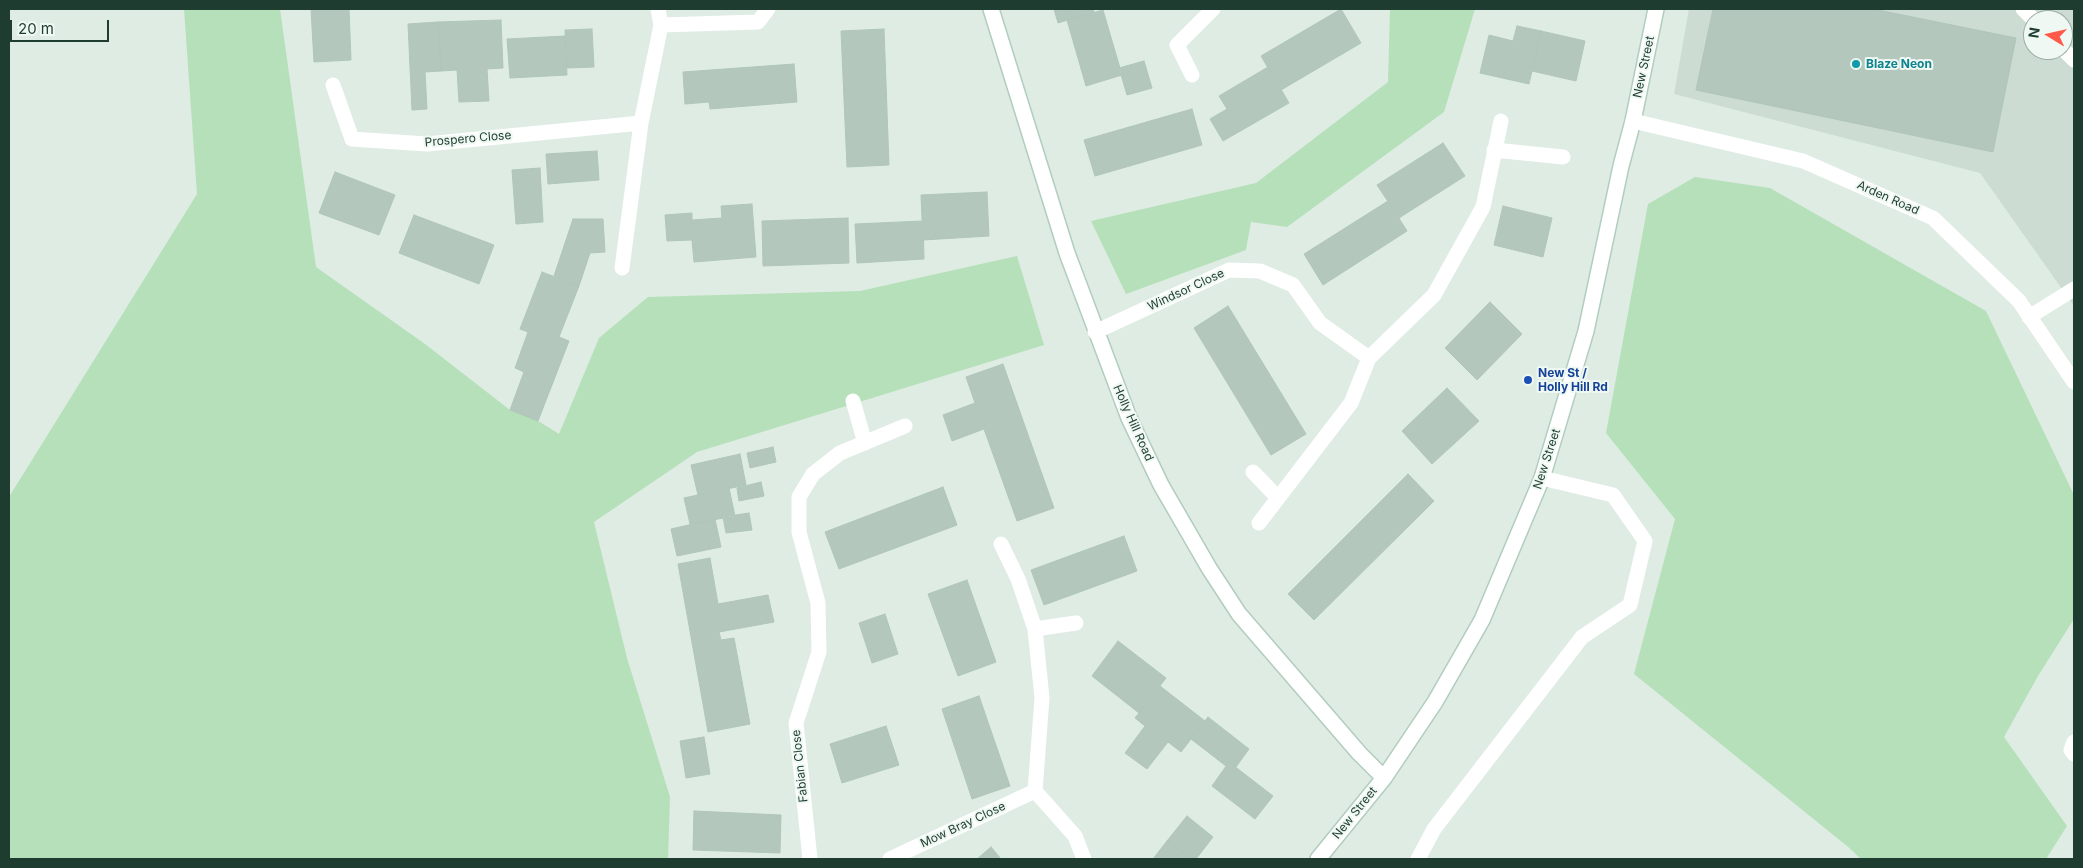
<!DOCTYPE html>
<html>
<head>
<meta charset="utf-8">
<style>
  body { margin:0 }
  #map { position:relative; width:2083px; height:868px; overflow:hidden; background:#deece4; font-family:Inter,sans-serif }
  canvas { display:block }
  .frame { position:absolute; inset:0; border:10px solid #1e3d30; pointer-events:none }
  .north { position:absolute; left:2023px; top:10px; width:50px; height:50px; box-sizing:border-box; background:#eff8f2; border:1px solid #9bada4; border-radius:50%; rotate:279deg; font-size:14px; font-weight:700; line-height:20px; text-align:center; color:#1e3d30 }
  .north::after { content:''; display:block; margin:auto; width:18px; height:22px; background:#ff5949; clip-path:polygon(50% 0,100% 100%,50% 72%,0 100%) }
  .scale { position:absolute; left:10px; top:20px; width:99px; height:22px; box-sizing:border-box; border:2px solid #1e3d30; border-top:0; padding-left:6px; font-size:15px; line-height:18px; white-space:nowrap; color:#1e3d30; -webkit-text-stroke:4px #eff8f2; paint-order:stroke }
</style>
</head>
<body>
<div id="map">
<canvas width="2083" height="868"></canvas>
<div class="frame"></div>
<div class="north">N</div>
<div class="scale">20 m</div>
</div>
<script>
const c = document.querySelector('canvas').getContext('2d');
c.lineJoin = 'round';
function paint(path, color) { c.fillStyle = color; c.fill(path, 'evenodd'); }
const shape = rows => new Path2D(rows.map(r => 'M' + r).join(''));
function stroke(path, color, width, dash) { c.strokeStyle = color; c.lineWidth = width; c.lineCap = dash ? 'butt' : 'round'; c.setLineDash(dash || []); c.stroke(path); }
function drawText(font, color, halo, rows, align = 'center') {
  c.font = font + ' Inter,sans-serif'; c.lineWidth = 4; c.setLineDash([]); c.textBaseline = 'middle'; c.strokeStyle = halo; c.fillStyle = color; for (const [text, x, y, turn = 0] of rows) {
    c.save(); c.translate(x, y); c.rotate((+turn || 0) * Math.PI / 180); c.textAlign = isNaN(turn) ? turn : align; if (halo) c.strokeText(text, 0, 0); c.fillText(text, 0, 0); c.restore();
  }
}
const built = shape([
  [1689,9,2074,9,2074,306,1980,173,1674,94],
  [2033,20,2063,20,2063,50,2033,50]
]);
const green = shape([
  [184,9,280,9,316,267,425,344,510,410,538,421,559,434,599,338,648,297,860,291,1017,256,1044,345,697,452,594,522,627,658,670,797,668,859,9,859,9,497,197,194],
  [1390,9,1475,9,1444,112,1287,227,1251,222,1246,250,1126,294,1091,221,1256,183,1388,82],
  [1695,177,1770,188,1986,311,2074,495,2074,619,2038,676,2004,737,2067,826,2046,859,1861,859,1847,846,1634,674,1675,519,1606,433,1648,204]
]);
const building = shape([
  [311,9,349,9,351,60,314,62,311,9],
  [1054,9,1093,9,1094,12,1058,23,1054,9],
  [1341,9,1361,43,1281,90,1261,56,1341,9],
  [1713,9,1873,9,2016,38,1993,152,1696,90,1713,9],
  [1103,10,1122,75,1086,86,1067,20,1103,10],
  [501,20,503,68,487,69,489,101,459,102,457,70,441,71,438,22,501,20],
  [438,22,441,71,425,72,427,109,412,110,408,24,438,22],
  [1517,26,1541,31,1529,84,1480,73,1489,35,1513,41,1517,26],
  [592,29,594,67,567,68,565,30,592,29],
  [884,29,889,165,847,167,841,31,884,29],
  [1541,31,1585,41,1576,81,1532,71,1541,31],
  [565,36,567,75,510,78,507,39,565,36],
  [1144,61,1152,88,1127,95,1119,68,1144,61],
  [794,64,797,102,710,109,709,102,685,104,683,72,794,64],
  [1268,67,1289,103,1223,141,1210,119,1227,109,1219,96,1268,67],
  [1192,109,1202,145,1095,176,1084,140,1192,109],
  [1443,143,1465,176,1399,218,1377,185,1443,143],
  [597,151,599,180,548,184,546,154,597,151],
  [540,168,543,222,516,224,512,170,540,168],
  [335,172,395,195,379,235,319,213,335,172],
  [987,192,989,236,923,240,921,195,987,192],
  [1388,201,1407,231,1323,285,1304,254,1388,201],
  [752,204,756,257,694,262,692,240,667,241,665,215,692,213,692,220,722,218,721,206,752,204],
  [1503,206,1552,218,1543,257,1494,245,1503,206],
  [414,215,494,245,479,284,399,253,414,215],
  [848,218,849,263,763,266,762,221,848,218],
  [573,219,603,219,605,252,590,253,579,286,554,276,573,219],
  [923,221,924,259,857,263,855,224,923,221],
  [542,272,579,286,559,337,569,341,538,421,510,410,524,372,515,368,528,332,520,329,542,272],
  [1490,302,1522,334,1477,380,1445,348,1490,302],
  [1228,306,1306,434,1271,455,1194,328,1228,306],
  [1003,364,1054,508,1017,521,984,429,952,441,943,415,975,403,966,377,1003,364],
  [1447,388,1479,421,1432,464,1402,431,1447,388],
  [773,447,776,462,750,468,747,453,773,447],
  [740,454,746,485,698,495,691,465,740,454],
  [1408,474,1434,501,1314,620,1288,594,1408,474],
  [761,482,764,496,739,501,737,488,761,482],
  [943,487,957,525,839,569,825,532,943,487],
  [729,488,735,516,690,524,684,498,729,488],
  [749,513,752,530,726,533,723,517,749,513],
  [715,519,721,547,677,556,671,529,715,519],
  [1124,536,1137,571,1044,605,1031,570,1124,536],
  [710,558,718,604,768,595,774,622,719,632,721,640,734,638,750,724,708,732,678,564,710,558],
  [967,580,996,662,958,676,928,594,967,580],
  [885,614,898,654,872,663,859,623,885,614],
  [1118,641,1166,678,1139,713,1092,676,1118,641],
  [1160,686,1205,721,1181,752,1168,742,1147,769,1125,753,1145,726,1135,718,1160,686],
  [979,696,1010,786,972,799,942,709,979,696],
  [1208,717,1249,749,1236,767,1229,762,1226,766,1191,739,1208,717],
  [886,726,899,765,842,783,830,744,886,726],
  [704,737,710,774,686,778,680,741,704,737],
  [1229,762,1273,796,1255,819,1212,786,1229,762],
  [694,811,781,815,780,853,693,850,694,811],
  [1187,816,1213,837,1196,859,1191,859,1167,841,1187,816],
  [1167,841,1191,859,1153,859,1167,841],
  [991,847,1001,859,977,859,991,847]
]);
const lane = shape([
  [2023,9,2034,20],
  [2063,49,2074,60],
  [2029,317,2074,289],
  [2074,742,2071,750,2074,754],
  [1418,859,1434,829,1582,637,1630,605,1645,541,1613,495,1542,478]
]);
const street = shape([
  [661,25,758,22,768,9],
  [1192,75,1177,45,1213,9],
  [333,85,352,139,427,144,641,123],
  [1633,121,1803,161,1933,218,2019,301,2074,382],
  [1494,150,1563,157],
  [622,268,641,123,661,25,658,9],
  [1095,332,1229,270,1260,271,1293,285,1320,323,1369,358],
  [853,401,865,443],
  [1253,472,1278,498],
  [1259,523,1351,403,1369,358,1434,295,1483,207,1501,121],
  [1001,544,1018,579,1035,629,1042,698,1035,791,1075,836,1084,859],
  [1035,629,1076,623],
  [810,859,796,723,819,652,818,603,799,532,799,497,813,474,840,453,905,426],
  [890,859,1035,791]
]);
const secondary = shape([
  [991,9,1067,253,1129,418,1161,485,1209,568,1239,614,1359,753,1384,778],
  [1318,859,1384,778,1435,702,1482,620,1542,478,1586,331,1621,166,1633,121,1656,9]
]);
const markers = [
  [1856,64,5,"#0f9aa8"],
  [1528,380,5,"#1a4fb4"]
];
const cultureNames = [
  ["Blaze Neon",1866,64]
];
const streetNames = [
  ["New Street",1644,67,-78],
  ["Prospero Close",468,139,-5],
  ["Arden Road",1888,198,24],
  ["Windsor Close",1186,290,-25],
  ["Holly Hill Road",1133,423,66],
  ["New Street",1547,459,-72],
  ["Fabian Close",800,766,-96],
  ["New Street",1355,813,-51],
  ["Mow Bray Close",963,825,-25]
];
const transitNames = [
  ["New St /",1538,373],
  ["Holly Hill Rd",1538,387]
];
paint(built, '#cddcd2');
paint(green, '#b5e0b9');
paint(building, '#b4c7bc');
stroke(building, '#b0c6ba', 1);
stroke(secondary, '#b1cdbe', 18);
stroke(lane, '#fff', 15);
stroke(street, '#fff', 15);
stroke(secondary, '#fff', 15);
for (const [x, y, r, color] of markers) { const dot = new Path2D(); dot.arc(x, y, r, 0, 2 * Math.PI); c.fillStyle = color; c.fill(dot); stroke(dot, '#eff8f2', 2); }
drawText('bold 12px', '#0d838f', '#eff8f2', cultureNames, 'left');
drawText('12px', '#1e3d30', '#eff8f2', streetNames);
drawText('bold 12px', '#164399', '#eff8f2', transitNames, 'left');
</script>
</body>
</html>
